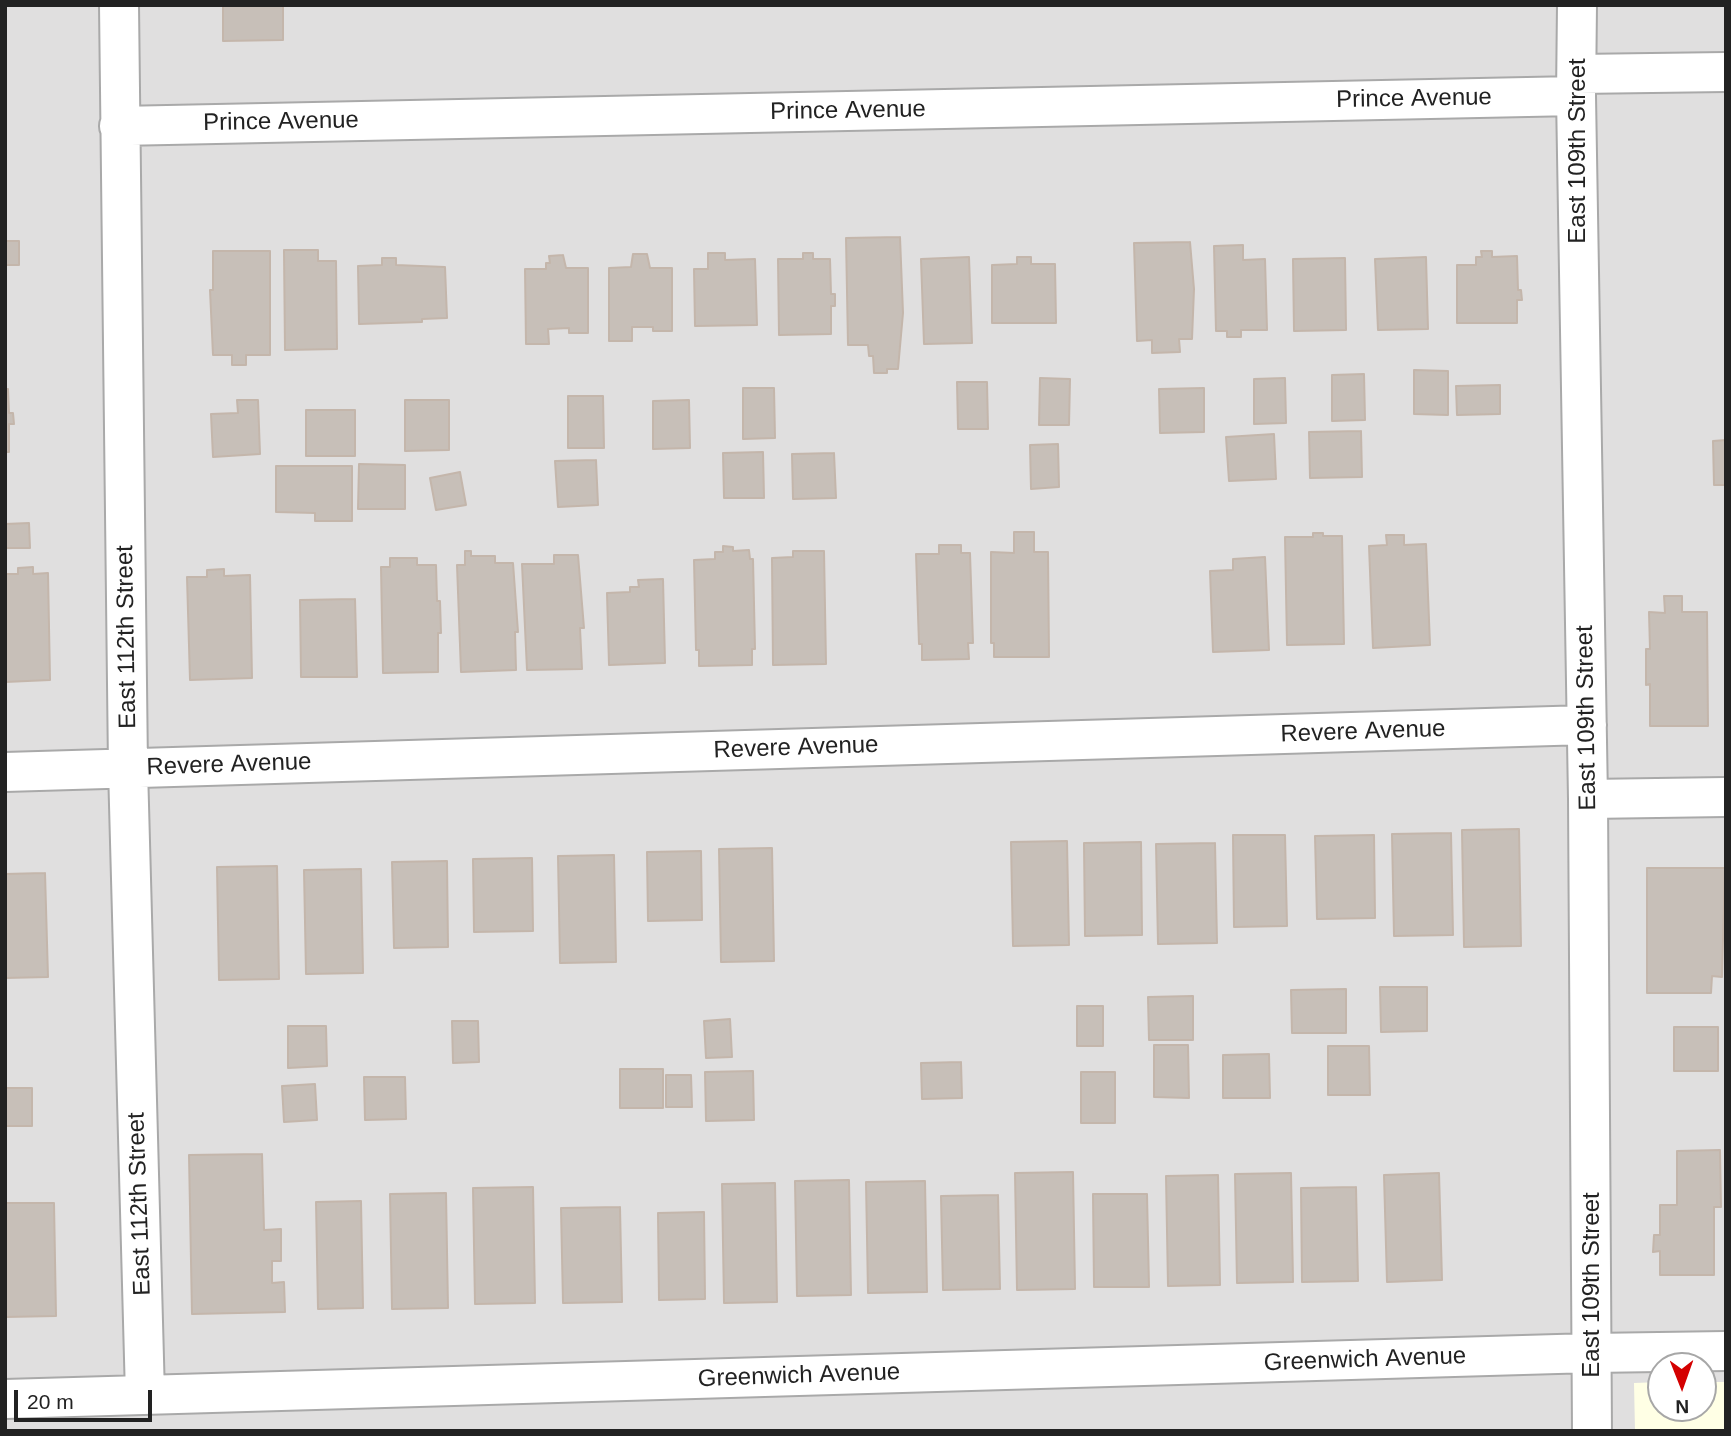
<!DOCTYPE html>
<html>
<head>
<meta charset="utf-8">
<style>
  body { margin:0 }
  #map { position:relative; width:1731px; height:1436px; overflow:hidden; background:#f2efe9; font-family:Arial,sans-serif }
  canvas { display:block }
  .frame { position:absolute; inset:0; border:7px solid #222; pointer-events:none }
  .north { position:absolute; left:1647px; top:1352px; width:70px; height:70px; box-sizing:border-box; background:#fff; border:2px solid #a7a7a7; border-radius:50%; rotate:179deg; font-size:19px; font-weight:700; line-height:28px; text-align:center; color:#222 }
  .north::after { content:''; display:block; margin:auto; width:24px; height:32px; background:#d40000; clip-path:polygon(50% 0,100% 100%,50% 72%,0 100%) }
  .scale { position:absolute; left:14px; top:1390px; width:138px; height:32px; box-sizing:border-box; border:4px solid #222; border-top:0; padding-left:9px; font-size:21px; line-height:24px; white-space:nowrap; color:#222; -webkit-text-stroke:5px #fff; paint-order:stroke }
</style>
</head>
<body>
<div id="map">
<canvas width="1731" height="1436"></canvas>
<div class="frame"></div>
<div class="north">N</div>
<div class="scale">20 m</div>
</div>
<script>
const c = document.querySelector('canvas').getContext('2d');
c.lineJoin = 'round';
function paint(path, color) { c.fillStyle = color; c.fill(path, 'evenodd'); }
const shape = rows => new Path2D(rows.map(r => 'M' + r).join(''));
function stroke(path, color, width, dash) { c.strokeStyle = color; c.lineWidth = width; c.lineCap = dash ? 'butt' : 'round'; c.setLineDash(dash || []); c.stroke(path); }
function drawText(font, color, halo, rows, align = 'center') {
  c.font = font + ' Arial,sans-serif'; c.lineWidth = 5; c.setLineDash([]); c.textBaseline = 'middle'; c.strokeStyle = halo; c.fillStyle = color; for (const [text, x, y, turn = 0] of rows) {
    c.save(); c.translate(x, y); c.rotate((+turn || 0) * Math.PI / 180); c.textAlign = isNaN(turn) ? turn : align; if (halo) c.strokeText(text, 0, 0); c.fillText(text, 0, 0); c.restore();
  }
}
const residential = shape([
  [5,5,1726,5,1726,1431,5,1431],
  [1661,1366,1703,1366,1703,1408,1661,1408]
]);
const education = shape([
  [1661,1382,1661,1408,1703,1408,1703,1382,1726,1382,1726,1431,1635,1431,1634,1383]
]);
const building = shape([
  [223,5,283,5,283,40,223,41,223,5],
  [900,237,903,313,898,369,887,369,887,373,874,373,873,356,869,356,868,345,848,345,846,238,900,237],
  [5,241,19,241,19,265,5,265,5,241],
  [1190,242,1194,289,1192,339,1179,339,1180,352,1152,353,1152,340,1137,341,1134,243,1190,242],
  [1243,245,1243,260,1265,259,1267,330,1241,330,1241,337,1227,337,1227,331,1216,331,1214,246,1243,245],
  [284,250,318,250,318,261,336,261,337,349,285,350,284,250],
  [213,251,270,251,270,355,246,355,246,365,232,365,232,355,213,355,210,290,213,290,213,251],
  [1481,251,1492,251,1492,257,1517,256,1518,290,1521,290,1522,300,1517,300,1517,323,1457,323,1457,265,1476,265,1476,257,1482,257,1481,251],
  [708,253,725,253,725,260,755,259,757,325,695,326,694,269,708,269,708,253],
  [803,253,813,253,813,259,830,259,831,294,835,294,835,306,831,306,831,334,779,335,778,259,803,259,803,253],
  [633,254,647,254,650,268,672,268,672,331,653,331,653,327,632,327,632,341,609,341,609,268,631,267,633,254],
  [563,255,566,268,588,268,588,333,569,333,569,328,548,329,549,344,526,344,525,269,546,269,546,263,550,263,549,256,563,255],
  [969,257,972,343,924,344,921,259,969,257],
  [1017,257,1031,257,1031,264,1055,264,1056,323,992,323,992,265,1017,264,1017,257],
  [1426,257,1428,329,1378,330,1375,259,1426,257],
  [382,258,396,258,396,265,445,267,447,318,422,319,422,322,359,324,358,266,382,265,382,258],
  [1345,258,1346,330,1294,331,1293,259,1345,258],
  [1414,370,1448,371,1448,415,1414,414,1414,370],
  [1364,374,1365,420,1332,421,1332,375,1364,374],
  [1040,378,1070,379,1069,425,1039,425,1040,378],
  [1285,378,1286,423,1254,424,1254,379,1285,378],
  [957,382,987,382,988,429,958,429,957,382],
  [1500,385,1500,414,1457,415,1456,386,1500,385],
  [743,388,774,388,775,438,743,439,743,388],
  [1204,388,1204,432,1160,433,1159,389,1204,388],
  [5,389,8,389,9,413,13,413,14,424,9,424,9,452,5,452,5,389],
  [568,396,603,396,604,448,568,448,568,396],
  [237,400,258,400,260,454,213,457,211,414,238,413,237,400],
  [405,400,449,400,449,450,405,451,405,400],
  [689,400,690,448,653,449,653,401,689,400],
  [306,410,355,410,355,456,306,456,306,410],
  [1361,431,1362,477,1310,478,1309,432,1361,431],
  [1274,434,1276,479,1229,481,1226,437,1274,434],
  [1726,440,1726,485,1714,485,1713,441,1726,440],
  [1058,444,1059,487,1031,489,1030,445,1058,444],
  [763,452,764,498,724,498,723,453,763,452],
  [834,453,836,498,793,499,792,454,834,453],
  [596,460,598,505,558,507,555,461,596,460],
  [359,464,405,465,405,509,358,509,359,464],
  [276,466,352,466,352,521,315,521,315,513,276,512,276,466],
  [460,472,466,505,436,510,430,478,460,472],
  [29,523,30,548,5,548,5,524,29,523],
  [1014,532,1034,532,1034,552,1048,552,1049,657,994,657,994,643,991,643,991,552,1014,553,1014,532],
  [1313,533,1323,533,1323,536,1342,536,1344,644,1287,645,1285,537,1313,537,1313,533],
  [1386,535,1404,535,1404,545,1426,544,1430,645,1373,648,1369,546,1387,545,1386,535],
  [939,545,961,545,961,553,970,553,973,643,968,643,969,659,922,660,922,644,919,644,916,554,939,554,939,545],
  [723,546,733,547,733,551,749,550,750,559,753,559,755,649,752,649,752,665,699,666,699,650,696,650,694,560,715,559,715,552,723,552,723,546],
  [465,551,471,551,471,556,495,556,495,563,513,563,518,632,515,632,516,670,461,672,457,565,465,565,465,551],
  [793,551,824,551,826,664,773,665,772,558,793,557,793,551],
  [554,555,578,555,584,628,580,628,582,669,527,670,522,564,554,564,554,555],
  [1265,557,1269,650,1213,652,1210,571,1233,570,1233,559,1265,557],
  [390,558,417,558,417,565,436,565,437,601,440,601,441,633,438,633,438,672,383,673,381,567,390,567,390,558],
  [33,567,33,574,48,573,50,680,5,682,5,574,18,574,18,568,33,567],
  [224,569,224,576,250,575,252,678,190,680,187,577,207,577,207,570,224,569],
  [663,579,665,663,609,665,607,593,630,592,630,587,639,587,638,580,663,579],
  [1664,596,1682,596,1682,612,1707,612,1708,726,1650,726,1650,684,1646,685,1646,649,1650,649,1649,612,1665,613,1664,596],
  [355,599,357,677,301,677,300,600,355,599],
  [1519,829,1521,946,1464,947,1462,830,1519,829],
  [1451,833,1453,935,1394,936,1392,834,1451,833],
  [1233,835,1285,835,1287,926,1234,927,1233,835],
  [1374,835,1375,918,1317,919,1315,836,1374,835],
  [1067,841,1069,945,1013,946,1011,842,1067,841],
  [1141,842,1142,935,1085,936,1084,843,1141,842],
  [1215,843,1217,943,1158,944,1156,844,1215,843],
  [772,848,774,961,721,962,719,849,772,848],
  [701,851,702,920,648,921,647,852,701,851],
  [614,855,616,962,560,963,558,856,614,855],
  [532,858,533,931,474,932,473,859,532,858],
  [447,861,448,947,394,948,392,862,447,861],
  [277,866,279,979,219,980,217,867,277,866],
  [1647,868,1725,868,1722,977,1712,976,1711,993,1647,993,1647,868],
  [361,869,363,973,306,974,304,870,361,869],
  [45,873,48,977,5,978,5,874,45,873],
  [1380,987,1427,987,1427,1031,1381,1032,1380,987],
  [1346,989,1346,1033,1292,1033,1291,990,1346,989],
  [1193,996,1193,1040,1149,1040,1148,997,1193,996],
  [1077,1006,1103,1006,1103,1046,1077,1046,1077,1006],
  [730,1019,732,1057,706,1058,704,1021,730,1019],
  [452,1021,478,1021,479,1062,453,1063,452,1021],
  [288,1026,326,1026,327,1066,288,1068,288,1026],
  [1674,1027,1718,1027,1718,1071,1674,1071,1674,1027],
  [1154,1045,1188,1045,1189,1098,1154,1097,1154,1045],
  [1328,1046,1369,1046,1370,1095,1328,1095,1328,1046],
  [1269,1054,1270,1098,1223,1098,1223,1055,1269,1054],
  [961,1062,962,1098,922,1099,921,1063,961,1062],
  [620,1069,663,1069,663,1108,620,1108,620,1069],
  [753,1071,754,1120,706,1121,705,1072,753,1071],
  [1081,1072,1115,1072,1115,1123,1081,1123,1081,1072],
  [666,1075,691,1075,692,1107,666,1107,666,1075],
  [364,1077,405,1077,406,1119,365,1120,364,1077],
  [315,1084,317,1120,284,1122,282,1086,315,1084],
  [5,1088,32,1088,32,1126,5,1126,5,1088],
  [1720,1150,1721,1207,1714,1207,1714,1275,1660,1275,1660,1251,1653,1252,1654,1235,1660,1235,1660,1205,1677,1205,1677,1151,1720,1150],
  [262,1154,264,1230,281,1229,281,1261,272,1261,272,1283,284,1282,285,1312,192,1314,189,1155,262,1154],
  [1073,1172,1075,1289,1017,1290,1015,1173,1073,1172],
  [1291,1173,1293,1282,1237,1283,1235,1174,1291,1173],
  [1439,1173,1442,1280,1387,1282,1384,1175,1439,1173],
  [1218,1175,1220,1285,1168,1286,1166,1176,1218,1175],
  [849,1180,851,1295,797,1296,795,1181,849,1180],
  [925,1181,927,1292,868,1293,866,1182,925,1181],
  [775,1183,777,1302,724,1303,722,1184,775,1183],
  [533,1187,535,1303,475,1304,473,1188,533,1187],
  [1356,1187,1358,1281,1302,1282,1301,1188,1356,1187],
  [446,1193,448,1308,392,1309,390,1194,446,1193],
  [1093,1194,1147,1194,1149,1287,1094,1287,1093,1194],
  [998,1195,1000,1289,943,1290,941,1196,998,1195],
  [361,1201,363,1308,318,1309,316,1202,361,1201],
  [5,1203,54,1203,56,1316,5,1317,5,1203],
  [620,1207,622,1302,563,1303,561,1208,620,1207],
  [704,1212,705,1299,659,1300,658,1213,704,1212]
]);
const minor = shape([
  [119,5,128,768,145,1395],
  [1577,5,1576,96,1588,799,1592,1431],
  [1577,74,1726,72],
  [119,126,1576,96],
  [5,772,1587,725],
  [1588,799,1726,797],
  [5,1399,1592,1353,1726,1351]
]);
const streetNames = [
  ["Prince Avenue",1414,99,-1],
  ["Prince Avenue",848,111,-1],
  ["Prince Avenue",281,122,-1],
  ["East 109th Street",1578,151,-90],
  ["East 112th Street",127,637,-91],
  ["East 109th Street",1587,718,-91],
  ["Revere Avenue",1363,732,-2],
  ["Revere Avenue",796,748,-2],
  ["Revere Avenue",229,765,-2],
  ["East 112th Street",140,1204,-92],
  ["East 109th Street",1592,1285,-90],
  ["Greenwich Avenue",1365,1360,-2],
  ["Greenwich Avenue",799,1376,-2]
];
paint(residential, '#e0dfdf');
paint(education, '#ffffe5');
paint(building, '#c7bfb8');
stroke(building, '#c4b6ab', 2);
stroke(minor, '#a9a9a9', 42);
stroke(minor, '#fff', 38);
drawText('24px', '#222', '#fff', streetNames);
</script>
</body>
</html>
